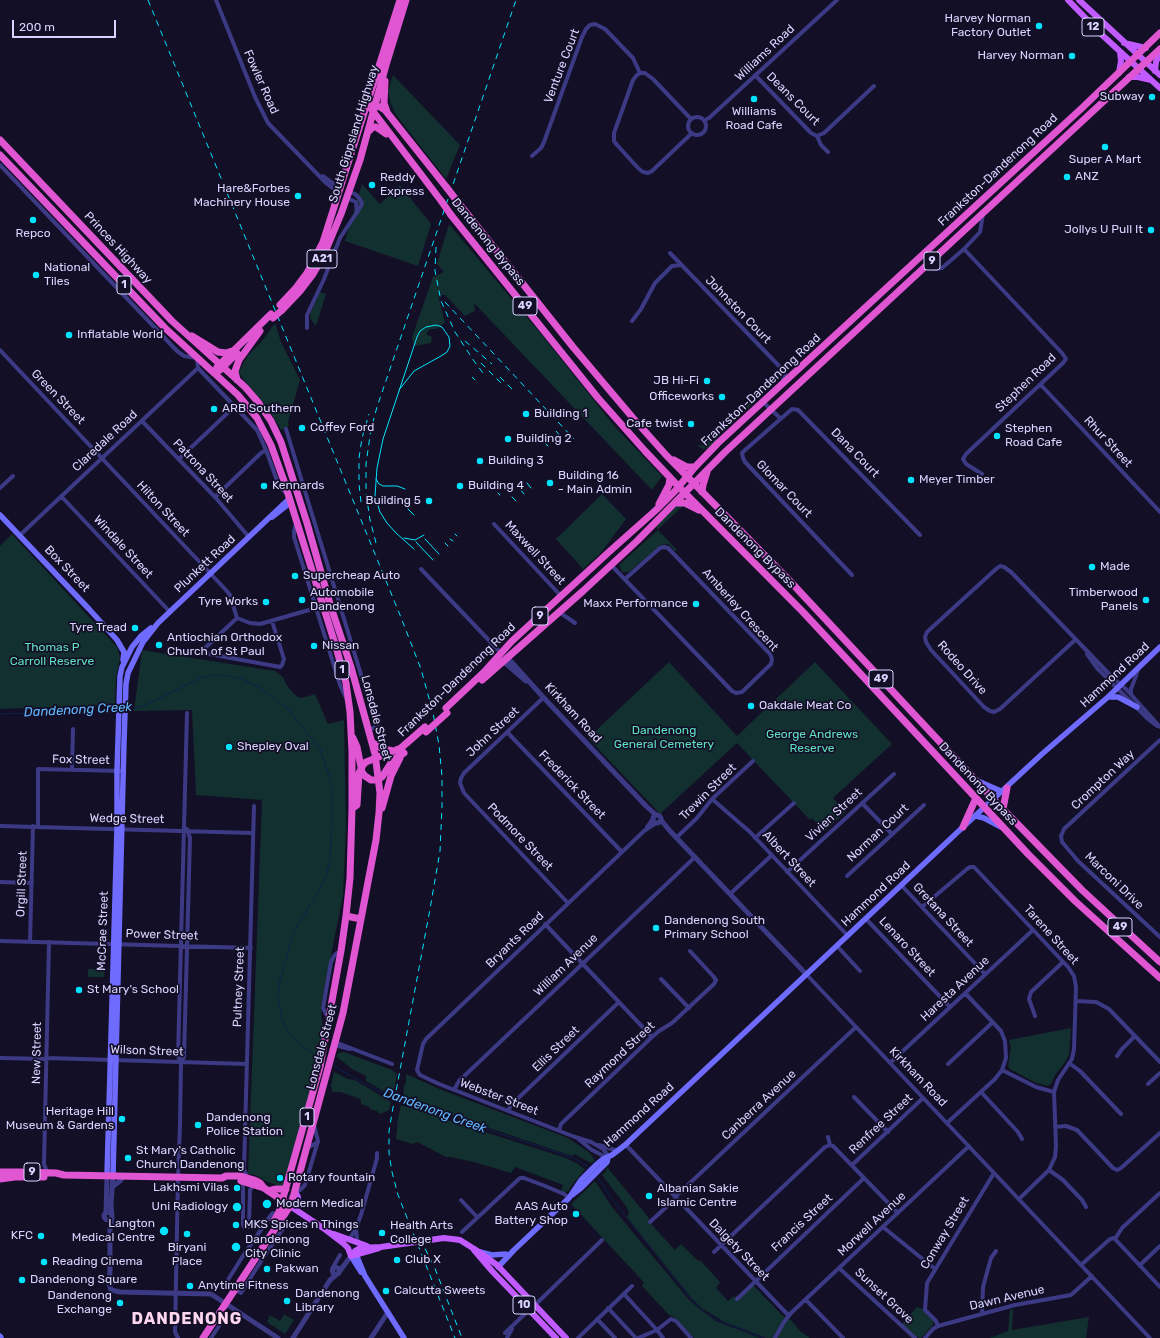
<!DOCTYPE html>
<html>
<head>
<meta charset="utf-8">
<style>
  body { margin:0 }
  #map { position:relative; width:1160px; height:1338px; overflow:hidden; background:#130f26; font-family:Rubik,sans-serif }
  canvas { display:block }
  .scale { position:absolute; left:12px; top:20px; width:104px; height:18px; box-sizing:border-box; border:2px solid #d9d4ff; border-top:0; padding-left:5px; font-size:12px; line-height:14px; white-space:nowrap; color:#d9d4ff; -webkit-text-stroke:3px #130f26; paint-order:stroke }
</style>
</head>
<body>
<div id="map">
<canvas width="1160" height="1338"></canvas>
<div class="scale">200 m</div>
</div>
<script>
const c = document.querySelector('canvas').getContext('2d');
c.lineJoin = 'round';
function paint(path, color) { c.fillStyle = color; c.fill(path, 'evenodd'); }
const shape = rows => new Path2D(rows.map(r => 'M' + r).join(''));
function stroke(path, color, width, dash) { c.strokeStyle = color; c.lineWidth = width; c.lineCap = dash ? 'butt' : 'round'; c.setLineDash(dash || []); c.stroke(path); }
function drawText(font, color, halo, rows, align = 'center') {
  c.font = font + ' Rubik,sans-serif'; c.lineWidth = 3.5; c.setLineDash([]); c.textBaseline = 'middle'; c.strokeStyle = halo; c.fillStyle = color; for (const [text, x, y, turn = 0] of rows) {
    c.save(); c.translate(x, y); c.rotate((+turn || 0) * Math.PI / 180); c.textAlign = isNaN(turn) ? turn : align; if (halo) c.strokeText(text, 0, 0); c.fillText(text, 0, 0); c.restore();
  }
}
const green = shape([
  [393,75,460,145,446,179,396,115,390,102,388,91],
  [362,184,380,204,400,185,431,224,418,266,345,241],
  [449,224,541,334,617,429,662,476,652,490,474,303,475,311,465,316,445,295,438,295,445,323,436,329,430,329,426,334,432,337,431,343,414,346,412,337,433,277,444,272,437,264],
  [320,292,326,294,316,326,311,320,310,314],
  [275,323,281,342,300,380,288,422,289,426,281,430,268,408,243,379,238,370,241,369,243,364,248,355,262,341],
  [752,395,755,399,754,403,725,430,709,448,703,449,698,446,699,444,701,446,750,399,749,397],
  [602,494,626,519,600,554,583,569,556,539],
  [683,504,682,507,657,530,657,525,677,506],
  [658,530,677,550,675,551,668,544,661,545,629,572,622,572,620,567,620,564],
  [12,534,118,648,120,659,116,677,115,705,0,709,0,546],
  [142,650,275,671,283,677,286,684,293,693,298,697,302,698,315,694,328,724,344,720,346,827,343,895,321,1006,323,1034,313,1081,283,1187,268,1182,255,1175,248,1174,262,800,196,795,192,710,134,711],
  [669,662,737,736,815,662,892,744,833,798,846,812,825,831,812,818,810,820,737,743,660,814,588,738],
  [88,969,105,969,104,977,88,977],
  [1071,1028,1069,1055,1064,1064,1055,1075,1051,1084,1048,1086,1036,1083,1010,1069,1008,1066,1011,1048,1009,1040],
  [344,1052,392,1070,397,1074,393,1095,383,1091,366,1081,366,1076,352,1069,336,1056,339,1053],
  [334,1072,348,1079,355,1080,391,1102,389,1110,380,1114,377,1111,370,1109,370,1107,361,1104,361,1099,340,1092,332,1092,331,1085],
  [406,1074,442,1090,568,1138,590,1153,595,1161,591,1163,574,1154,572,1156,403,1099,404,1085,406,1083],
  [401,1105,566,1158,576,1163,585,1169,569,1189,569,1191,564,1192,561,1191,563,1185,515,1167,511,1173,474,1162,450,1157,446,1157,417,1142,413,1144,396,1139,398,1118],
  [607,1167,648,1217,652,1225,675,1250,681,1244,698,1261,700,1260,720,1282,716,1288,728,1301,734,1296,738,1300,753,1285,783,1316,791,1320,800,1331,810,1338,766,1338,725,1322,703,1309,693,1300,627,1217,629,1213,626,1206,602,1175,606,1171],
  [595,1181,612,1207,690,1301,702,1311,716,1321,760,1338,694,1338,674,1317,669,1315,642,1286,644,1283,639,1277,571,1204],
  [917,1307,923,1309,925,1313,933,1321,934,1324,921,1338,916,1337,902,1324],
  [1013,1309,1012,1330,1089,1317,1086,1338,990,1338,1008,1331,1010,1310],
  [284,1314,294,1320,285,1334,267,1322,270,1315,280,1321]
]);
const stream = shape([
  [128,710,146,705,201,678,213,675,230,676,242,679,259,687,286,707,320,749,329,776,332,789,332,818,330,860,326,877,321,887,298,925,291,940,279,985,278,997,282,1019,289,1033,300,1045,319,1057],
  [0,714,117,710],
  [332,1065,391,1098,568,1156,577,1160,590,1168],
  [597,1176,609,1195,693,1302,707,1314,718,1320,763,1338]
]);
const minor = shape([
  [216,0,255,97,268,123,326,183,339,193],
  [755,75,811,133,817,136,824,133,874,86],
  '688 126a9 9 0 1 1 18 0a9 9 0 1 1-18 0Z',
  [691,119,653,79,645,73,640,73,637,75,633,80,614,133,614,141,617,145,638,168,643,172,648,173,652,171,692,133],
  [705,120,709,118,837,0],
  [817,136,821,145,828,152],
  [532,156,541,148,544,142,582,37,586,29,590,25,595,24,605,29,633,58,640,73],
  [0,165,177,351,184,356,197,358],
  [323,176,334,184,341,183],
  [347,198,356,202,357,213],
  [964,249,1062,353,1066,359,1063,363,966,454,963,459,966,464,982,474],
  [670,253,781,368,785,374,783,380],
  [925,267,936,269,942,268,964,249,980,232,983,214],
  [632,321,641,309,655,283,672,266,681,265],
  [307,328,307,315,324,279,340,238,361,206,362,203,359,198,355,194,350,192],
  [0,350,226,590,230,595,237,618,250,623,260,624,323,606],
  [198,368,257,430,266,450,279,486,287,494],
  [1041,385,1160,512],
  [762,401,780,418],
  [142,421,215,497,249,537],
  [286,429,377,727,369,729],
  [179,459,235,406],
  [0,488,13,476],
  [61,496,170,612],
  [215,497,261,453,266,450],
  [296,524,294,531,294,537,340,685,347,700],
  [494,524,561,596],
  [19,536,198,368,197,358],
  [611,565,732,691,736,693,742,692,771,664,772,659,770,654,668,548,664,547,660,548,625,579],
  [421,569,501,653],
  [852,575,745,462,743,458,742,453,745,450,792,409,798,410,800,412,920,535],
  [559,612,575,623],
  [237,618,206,647,205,651,209,654,280,667,282,665,284,659,272,621],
  [1075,640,1000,709,994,712,990,711,984,707,931,650,926,642,925,637,927,632,996,569,1000,566,1004,567,1011,572,1113,678,1126,689,1160,727],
  [1087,654,1097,668,1148,719,1157,726],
  [1131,694,1131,689,1136,676,1138,669],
  [543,698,464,773,461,778,460,783,464,793,568,903],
  [507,732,622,852],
  [1160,740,1064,829,1061,836,1062,842,1078,861,1160,937],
  [72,769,73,729],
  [712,799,750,832,848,936],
  [862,803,892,834],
  [0,826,253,833],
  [38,826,38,769,123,771],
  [647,827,653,819],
  [676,838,697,818,712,799,753,761],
  [755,838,794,803],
  [787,872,894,774],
  [847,876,924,805],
  [0,882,32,883],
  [902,886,985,974],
  [730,894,772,855],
  [922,907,967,869,970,867,974,867,1068,967,1074,976,1076,987,1074,1049,1072,1059,1058,1080,1054,1092,1056,1146,1055,1157,1049,1170,1019,1199],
  [866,919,950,1007],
  [545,924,652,1037],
  [0,941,251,948],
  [30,942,33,826],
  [837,946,860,971],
  [806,974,1150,1338],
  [661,979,689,1008],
  [1076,1001,1096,1002,1109,1009,1160,1062],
  [329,1016,326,1014,323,1008,331,962,334,956,337,953,341,951],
  [1035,1016,1029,999,1031,992,1063,962],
  [335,1042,392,1064],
  [334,1045,350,1049],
  [1117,1056,1122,1049,1135,1036],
  [0,1058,47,1059],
  [47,1058,247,1064],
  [181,1062,184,1057,190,838,187,829],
  [890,1063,1033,930],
  [1069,1063,1080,1071,1121,1114],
  [948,1064,993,1022],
  [1002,1070,1036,1087,1054,1092],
  [1148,1084,1160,1073],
  [454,1090,459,1081,695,857],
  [981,1092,1018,1132,1022,1139],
  [854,1097,888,1132],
  [508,1111,511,1105,619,1002],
  [947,1123,995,1079,1002,1070,1006,1058,1005,1041,1001,1031,965,993],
  [1055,1127,1066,1126,1077,1130,1113,1168,1117,1170,1121,1168,1160,1133],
  [559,1130,561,1124,652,1037,659,1031,672,1023,714,984,716,980,713,976,690,951],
  [576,1137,592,1150,608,1158],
  [828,1137,830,1145,833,1146,898,1213],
  [625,1144,789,1316],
  [599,1145,618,1151],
  [306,1149,318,1142],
  [608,1158,608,1155,603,1149,591,1142,575,1137,439,1084,420,1075,417,1070,423,1044,426,1039,622,852,644,831,656,823],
  [852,1165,923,1098],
  [1049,1170,1063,1180,1082,1200,1086,1207],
  [47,1172,44,1164,49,942],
  [247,1177,244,1169,254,806],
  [242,1182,243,1188,243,1225,244,1227,248,1227,249,1225,250,1190,254,1185],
  [295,1190,300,1190,305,1185,318,1141,314,1125],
  [675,1197,856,1027],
  [461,1200,477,1217],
  [650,1222,676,1198],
  [883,1227,935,1269],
  [356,1229,357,1239,359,1243],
  [462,1232,520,1178,524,1178,545,1186,564,1194,569,1198],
  [348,1239,351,1237,356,1228,361,1215,377,1158,377,1153],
  [1115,1239,1122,1228,1160,1193],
  [714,1252,825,1147,830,1145],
  [1081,1265,1110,1239,1114,1238,1160,1287],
  [1140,1265,1160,1246],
  [839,1268,915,1338],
  [332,1269,340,1255],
  [232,1286,226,1283,241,1259,271,1215,273,1213,278,1215],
  [235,1289,241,1293,256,1269,286,1224,282,1218],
  [624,1294,657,1330,663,1338],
  [737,1299,864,1178],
  [806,1300,843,1338],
  [535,1305,602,1240],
  [608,1308,636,1338],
  [982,1314,983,1287,991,1258,996,1251],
  [597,1319,615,1338],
  [938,1326,936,1321,925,1310,927,1283,994,1173],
  [505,1333,529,1310],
  [178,1338,175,1332,178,1177,180,1124,181,1062,178,1056,187,713],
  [211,1338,223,1320,223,1315,219,1313],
  [507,1338,512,1329],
  [578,1338,632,1286],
  [638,1338,657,1330,671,1319,676,1321,691,1338],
  [775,1338,784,1322,791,1313,969,1146],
  [925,1338,933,1329,938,1326,1015,1305,1071,1295,1092,1276]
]);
const tertiary = shape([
  [507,657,543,697,646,806,656,815],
  [503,661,526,681],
  '653 819a4 4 0 1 1 8 0a4 4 0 1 1-8 0Z',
  [661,820,670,831,806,974],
  [112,1187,120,1181,124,1176],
  '104 1216a4 4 0 1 1 8 0a4 4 0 1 1-8 0Z',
  [106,1213,107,1175],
  [112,1216,111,1205,113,1175],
  [112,1218,110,1228,110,1271,109,1283,111,1290,120,1292,211,1294,278,1338],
  '332.5 1271a3.5 3.5 0 1 1 7 0a3.5 3.5 0 1 1-7 0Z',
  [339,1272,351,1256],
  [293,1338,330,1280,337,1274],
  [371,1338,388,1312]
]);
const secondary = shape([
  [0,515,89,609,117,640,124,652,123,660],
  [272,517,291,502],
  [1108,697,1118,697,1137,707],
  [978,781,1003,792],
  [976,816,984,818,1001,827],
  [107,1175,117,829,117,771,120,676,122,667,132,647,141,636,151,628],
  [113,1175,124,742,126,684,128,673,143,642,158,623,290,498],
  [572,1195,581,1188,607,1162,608,1158],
  [480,1252,492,1255,506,1254],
  [356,1254,365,1276,404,1338],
  [351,1256,361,1272],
  [498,1267,514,1250,569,1198,581,1180,597,1164,603,1159,612,1155,625,1145,963,827,1042,754,1108,697,1160,647],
  [0,1336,1,1338]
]);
const primary = shape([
  [1068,0,1101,34,1160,88],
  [1079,0,1160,75],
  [1124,43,1146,48],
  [1155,71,1156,62,1159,55,1160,49],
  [1119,73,1121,61,1120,52],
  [1129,77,1138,77,1151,80],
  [295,1191,298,1197,296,1210],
  [290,1206,326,1230,343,1243,348,1248,351,1256,379,1248],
  [334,1234,367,1246],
  [474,1250,492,1271,556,1338],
  [351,1256,355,1251,360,1248,381,1247,444,1238,460,1240,479,1252,497,1265,566,1338]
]);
const trunk = shape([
  [385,81,384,103,387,112],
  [372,104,380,107,385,110,447,188],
  [372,110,442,202],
  [369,131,373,127,376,127,386,134],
  [0,140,172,321,245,387,258,402,271,421,281,442,307,523,330,604,351,667,375,754,380,793,379,813,376,840,361,919,343,1013,294,1194,290,1206,203,1338],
  [0,155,165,328,238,395,257,418,271,445,284,481,336,647,346,683,350,712,352,752,352,809,350,878,346,916,341,951,320,1067,279,1212,274,1221],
  [457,201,573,347,633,418,666,455,787,578,994,800,1082,890,1160,962],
  [451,215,598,398,645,451,679,487,803,612,1028,854,1075,901,1160,978],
  [280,305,295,289,307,273,323,242,400,0],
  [282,310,300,291,313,274,323,257,341,214,360,160,386,65,406,0],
  [192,336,218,352,226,353,232,351],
  [217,367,271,314],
  [220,370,237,353],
  [237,380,235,371,239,360,260,331],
  [674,460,687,467,695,467],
  [702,492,703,485,707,472],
  [676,503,685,503,699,510],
  [659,504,669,485,670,478],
  [482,680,583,591,637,541,725,452,1160,49],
  [446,708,484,672,512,641,610,551,656,510,675,491,695,467,718,443,1082,108,1160,33],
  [353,738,357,747,362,772,365,776,371,780,377,780,382,777,393,760,404,753],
  [373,743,383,749,393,751],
  [354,807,357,805,359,773,363,765,366,762,401,748,425,727],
  [382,808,391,776,400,758],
  [1003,809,1007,788],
  [963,827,976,798],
  [346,916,361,919],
  [0,1172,20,1172,56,1173,64,1175,222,1178,226,1176,241,1176,254,1180,260,1183,264,1188],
  [0,1179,15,1177,44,1177],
  [241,1181,264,1188,286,1203],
  [268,1191,276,1189,286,1189]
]);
const tram = shape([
  [399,390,414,371,441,356,447,352,450,346,449,337,442,327,436,325,426,327,420,331,417,337,383,439,377,468,375,496,380,512,387,523,396,533,414,549],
  [376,479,379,484,383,486,397,486,405,489],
  [510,482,512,484],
  [527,483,531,488],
  [520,489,524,494],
  [498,493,500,495],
  [512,497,516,501],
  [397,498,414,515],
  [455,534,457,536],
  [404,538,415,540,424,535],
  [425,539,439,554],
  [450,539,453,541],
  [416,542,433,560],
  [445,543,448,546]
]);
const rail = shape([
  [148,0,400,615,421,669,433,713,439,745,442,776,442,807,440,851,430,909,392,1113,389,1131,389,1153,392,1172,398,1195,455,1338],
  [436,247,435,271,441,301,455,332,474,361,483,373],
  [445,302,574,439],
  [465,341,492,364],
  [481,363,501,383],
  [472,377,475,380],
  [500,377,515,392],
  [556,431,561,437],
  [551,435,557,442],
  [544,442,550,448],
  [361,502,359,484,359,458,362,438,369,414],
  [376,543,370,520,366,493,366,464,371,429,377,407,516,0],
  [420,1239,434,1266,462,1338]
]);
const trunkBridge = shape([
  [447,188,457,201],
  [442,202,451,215],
  [273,318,282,310],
  [426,732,447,713]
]);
const markers = [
  [1039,26,4,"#00e5ff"],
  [1072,56,4,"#00e5ff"],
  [1152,97,4,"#00e5ff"],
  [754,99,4,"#00e5ff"],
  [1105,147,4,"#00e5ff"],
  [1067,177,4,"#00e5ff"],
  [372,185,4,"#00e5ff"],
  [298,196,4,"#00e5ff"],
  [33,220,4,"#00e5ff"],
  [1151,230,4,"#00e5ff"],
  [36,275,4,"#00e5ff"],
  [69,335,4,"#00e5ff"],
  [707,381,4,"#00e5ff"],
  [722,397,4,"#00e5ff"],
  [214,409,4,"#00e5ff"],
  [526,414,4,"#00e5ff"],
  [691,424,4,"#00e5ff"],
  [302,428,4,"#00e5ff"],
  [997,436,4,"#00e5ff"],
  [508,439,4,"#00e5ff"],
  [480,461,4,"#00e5ff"],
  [911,480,4,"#00e5ff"],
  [550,483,4,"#00e5ff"],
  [264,486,4,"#00e5ff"],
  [460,486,4,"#00e5ff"],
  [429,501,4,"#00e5ff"],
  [1092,567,4,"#00e5ff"],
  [295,576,4,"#00e5ff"],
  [302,600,4,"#00e5ff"],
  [1146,600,4,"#00e5ff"],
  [266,602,4,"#00e5ff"],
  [696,604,4,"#00e5ff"],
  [135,628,4,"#00e5ff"],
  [159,645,4,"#00e5ff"],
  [314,646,4,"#00e5ff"],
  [751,706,4,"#00e5ff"],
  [229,747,4,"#00e5ff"],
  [656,928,4,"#00e5ff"],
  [79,990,4,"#00e5ff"],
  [122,1119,4,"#00e5ff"],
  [198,1125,4,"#00e5ff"],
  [128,1158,4,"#00e5ff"],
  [280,1178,4,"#00e5ff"],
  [237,1188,4,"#00e5ff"],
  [649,1196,4,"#00e5ff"],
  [267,1204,5,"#00e5ff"],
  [237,1207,5,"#00e5ff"],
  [576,1214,4,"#00e5ff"],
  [236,1225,4,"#00e5ff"],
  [164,1231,5,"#00e5ff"],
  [382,1233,4,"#00e5ff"],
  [187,1234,4,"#00e5ff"],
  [41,1236,4,"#00e5ff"],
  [236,1247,5,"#00e5ff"],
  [397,1260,4,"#00e5ff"],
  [44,1262,4,"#00e5ff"],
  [267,1269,4,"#00e5ff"],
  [22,1280,4,"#00e5ff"],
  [190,1286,4,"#00e5ff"],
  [386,1291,4,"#00e5ff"],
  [287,1301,4,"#00e5ff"],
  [120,1303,4,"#00e5ff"]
];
const shields = [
  [1093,27,22],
  [322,259,30],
  [932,261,16],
  [124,285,14],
  [525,306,24],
  [540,616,16],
  [342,670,14],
  [881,679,24],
  [1120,927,24],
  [307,1117,14],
  [32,1172,16],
  [524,1305,22]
];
const shieldNames = [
  ["12",1093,27],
  ["A21",322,259],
  ["9",932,261],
  ["1",124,285],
  ["49",525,306],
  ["9",540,616],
  ["1",342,670],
  ["49",881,679],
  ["49",1120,927],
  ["1",307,1117],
  ["9",32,1172],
  ["10",524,1305]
];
const poiNames = [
  ["Harvey Norman",1031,19,"right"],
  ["Factory Outlet",1031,33,"right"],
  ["Harvey Norman",1064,56,"right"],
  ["Subway",1144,97,"right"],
  ["Williams",754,112,"center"],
  ["Road Cafe",754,126,"center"],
  ["Super A Mart",1105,160,"center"],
  ["ANZ",1075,177],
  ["Reddy",380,178],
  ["Express",380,192],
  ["Hare&Forbes",290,189,"right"],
  ["Machinery House",290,203,"right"],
  ["Jollys U Pull It",1143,230,"right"],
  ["Repco",33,234,"center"],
  ["National",44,268],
  ["Tiles",44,282],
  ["Inflatable World",77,335],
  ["JB Hi-Fi",699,381,"right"],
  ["Officeworks",714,397,"right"],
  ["ARB Southern",222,409],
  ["Building 1",534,414],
  ["Cafe twist",683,424,"right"],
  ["Coffey Ford",310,428],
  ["Stephen",1005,429],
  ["Road Cafe",1005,443],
  ["Building 2",516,439],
  ["Building 3",488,461],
  ["Building 16",558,476],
  ["- Main Admin",558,490],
  ["Meyer Timber",919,480],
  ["Kennards",272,486],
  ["Building 4",468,486],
  ["Building 5",421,501,"right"],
  ["Made",1100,567],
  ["Supercheap Auto",303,576],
  ["Automobile",310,593],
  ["Dandenong",310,607],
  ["Timberwood",1138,593,"right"],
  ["Panels",1138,607,"right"],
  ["Tyre Works",258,602,"right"],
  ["Maxx Performance",688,604,"right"],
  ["Tyre Tread",127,628,"right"],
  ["Antiochian Orthodox",167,638],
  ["Church of St Paul",167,652],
  ["Nissan",322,646],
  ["Oakdale Meat Co",759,706],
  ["Shepley Oval",237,747],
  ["Dandenong South",664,921],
  ["Primary School",664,935],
  ["St Mary's School",87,990],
  ["Heritage Hill",114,1112,"right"],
  ["Museum & Gardens",114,1126,"right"],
  ["Dandenong",206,1118],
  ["Police Station",206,1132],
  ["St Mary's Catholic",136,1151],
  ["Church Dandenong",136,1165],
  ["Rotary fountain",288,1178],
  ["Lakhsmi Vilas",229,1188,"right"],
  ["Albanian Sakie",657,1189],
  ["Islamic Centre",657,1203],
  ["Modern Medical",276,1204],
  ["Uni Radiology",228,1207,"right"],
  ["AAS Auto",568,1207,"right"],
  ["Battery Shop",568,1221,"right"],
  ["Langton",155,1224,"right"],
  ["Medical Centre",155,1238,"right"],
  ["MKS Spices n Things",244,1225],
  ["Health Arts",390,1226],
  ["College",390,1240],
  ["KFC",33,1236,"right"],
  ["Dandenong",245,1240],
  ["City Clinic",245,1254],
  ["Biryani",187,1248,"center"],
  ["Place",187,1262,"center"],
  ["Club X",405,1260],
  ["Reading Cinema",52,1262],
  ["Pakwan",275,1269],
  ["Dandenong Square",30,1280],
  ["Anytime Fitness",198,1286],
  ["Calcutta Sweets",394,1291],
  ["Dandenong",295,1294],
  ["Library",295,1308],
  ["Dandenong",112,1296,"right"],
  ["Exchange",112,1310,"right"]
];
const streetNames = [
  ["Williams Road",765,53,-43],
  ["Venture Court",562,66,-69],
  ["Fowler Road",261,82,66],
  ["Deans Court",793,99,45],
  ["South Gippsland Highway",354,134,-73],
  ["Frankston-Dandenong Road",998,170,-43],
  ["Dandenong Bypass",488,242,51],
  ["Princes Highway",118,248,47],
  ["Johnston Court",738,310,46],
  ["Stephen Road",1026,383,-44],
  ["Frankston-Dandenong Road",761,390,-43],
  ["Green Street",58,397,46],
  ["Claredale Road",105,441,-43],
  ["Rhur Street",1108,442,47],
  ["Dana Court",855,453,46],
  ["Patrona Street",203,471,47],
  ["Glomar Court",784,489,46],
  ["Hilton Street",163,509,47],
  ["Windale Street",123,547,47],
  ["Dandenong Bypass",755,548,45],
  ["Maxwell Street",535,553,47],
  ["Plunkett Road",205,564,-43],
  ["Box Street",67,569,46],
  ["Amberley Crescent",740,610,48],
  ["Rodeo Drive",962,668,48],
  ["Hammond Road",1115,675,-43],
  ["Frankston-Dandenong Road",457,680,-44],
  ["Kirkham Road",573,713,47],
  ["Lonsdale Street",376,718,75],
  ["John Street",493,732,-43],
  ["Fox Street",81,760,1],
  ["Crompton Way",1103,780,-43],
  ["Dandenong Bypass",978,784,47],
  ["Frederick Street",572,785,46],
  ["Trewin Street",708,792,-45],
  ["Vivien Street",834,815,-43],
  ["Wedge Street",127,819,1],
  ["Norman Court",878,833,-43],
  ["Podmore Street",520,837,46],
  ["Albert Street",789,859,47],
  ["Marconi Drive",1114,881,44],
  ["Orgill Street",22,884,-88],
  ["Hammond Road",876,894,-43],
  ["Gretana Street",943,915,47],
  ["McCrae Street",103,931,-88],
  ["Power Street",162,935,2],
  ["Tarene Street",1051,935,48],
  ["Bryants Road",515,940,-44],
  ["Lenaro Street",907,947,47],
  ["William Avenue",566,965,-44],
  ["Pultney Street",239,987,-88],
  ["Haresta Avenue",955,989,-43],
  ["Lonsdale Street",322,1047,-75],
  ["Ellis Street",556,1049,-44],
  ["Wilson Street",147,1051,2],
  ["New Street",37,1053,-89],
  ["Raymond Street",620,1055,-43],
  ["Kirkham Road",918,1077,46],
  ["Webster Street",499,1097,21],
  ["Canberra Avenue",759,1105,-43],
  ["Hammond Road",639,1115,-42],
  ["Renfree Street",881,1124,-43],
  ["Francis Street",802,1223,-43],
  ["Morwell Avenue",872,1224,-43],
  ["Conway Street",945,1233,-59],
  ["Dalgety Street",739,1250,46],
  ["Sunset Grove",884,1296,43],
  ["Dawn Avenue",1007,1298,-13]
];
const parkNames = [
  ["Thomas P",52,648],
  ["Carroll Reserve",52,662],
  ["Dandenong",664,731],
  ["General Cemetery",664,745],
  ["George Andrews",812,735],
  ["Reserve",812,749]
];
const waterNames = [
  ["Dandenong Creek",78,710,-3],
  ["Dandenong Creek",435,1111,20]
];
const districtNames = [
  ["DANDENONG",187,1319]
];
paint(green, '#12302f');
stroke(stream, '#0c2248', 1);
stroke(minor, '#3d3a85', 4);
stroke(tertiary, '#3d3a85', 5);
stroke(secondary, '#6f6bff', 5.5);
stroke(primary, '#c25bff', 6);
stroke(trunk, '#e055d1', 7);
stroke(tram, '#00e5ff', 1);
stroke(rail, '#00e5ff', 1, [6, 5]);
stroke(trunkBridge, '#e055d1', 7);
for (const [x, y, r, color] of markers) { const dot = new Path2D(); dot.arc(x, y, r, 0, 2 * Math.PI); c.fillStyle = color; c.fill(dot); stroke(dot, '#130f26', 1.5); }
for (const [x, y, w] of shields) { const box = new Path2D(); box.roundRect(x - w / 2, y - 9, w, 18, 3); c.fillStyle = '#130f26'; c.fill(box); stroke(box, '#d9d4ff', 1); }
drawText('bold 11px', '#d9d4ff', null, shieldNames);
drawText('12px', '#d9d4ff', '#130f26', poiNames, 'left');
drawText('12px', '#d9d4ff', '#130f26', streetNames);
drawText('12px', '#5fe0c0', '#130f26', parkNames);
drawText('italic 13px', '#62b6ff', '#130f26', waterNames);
c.letterSpacing = '1px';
drawText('bold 16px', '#ffd6f0', '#130f26', districtNames);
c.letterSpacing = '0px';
</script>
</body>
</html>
